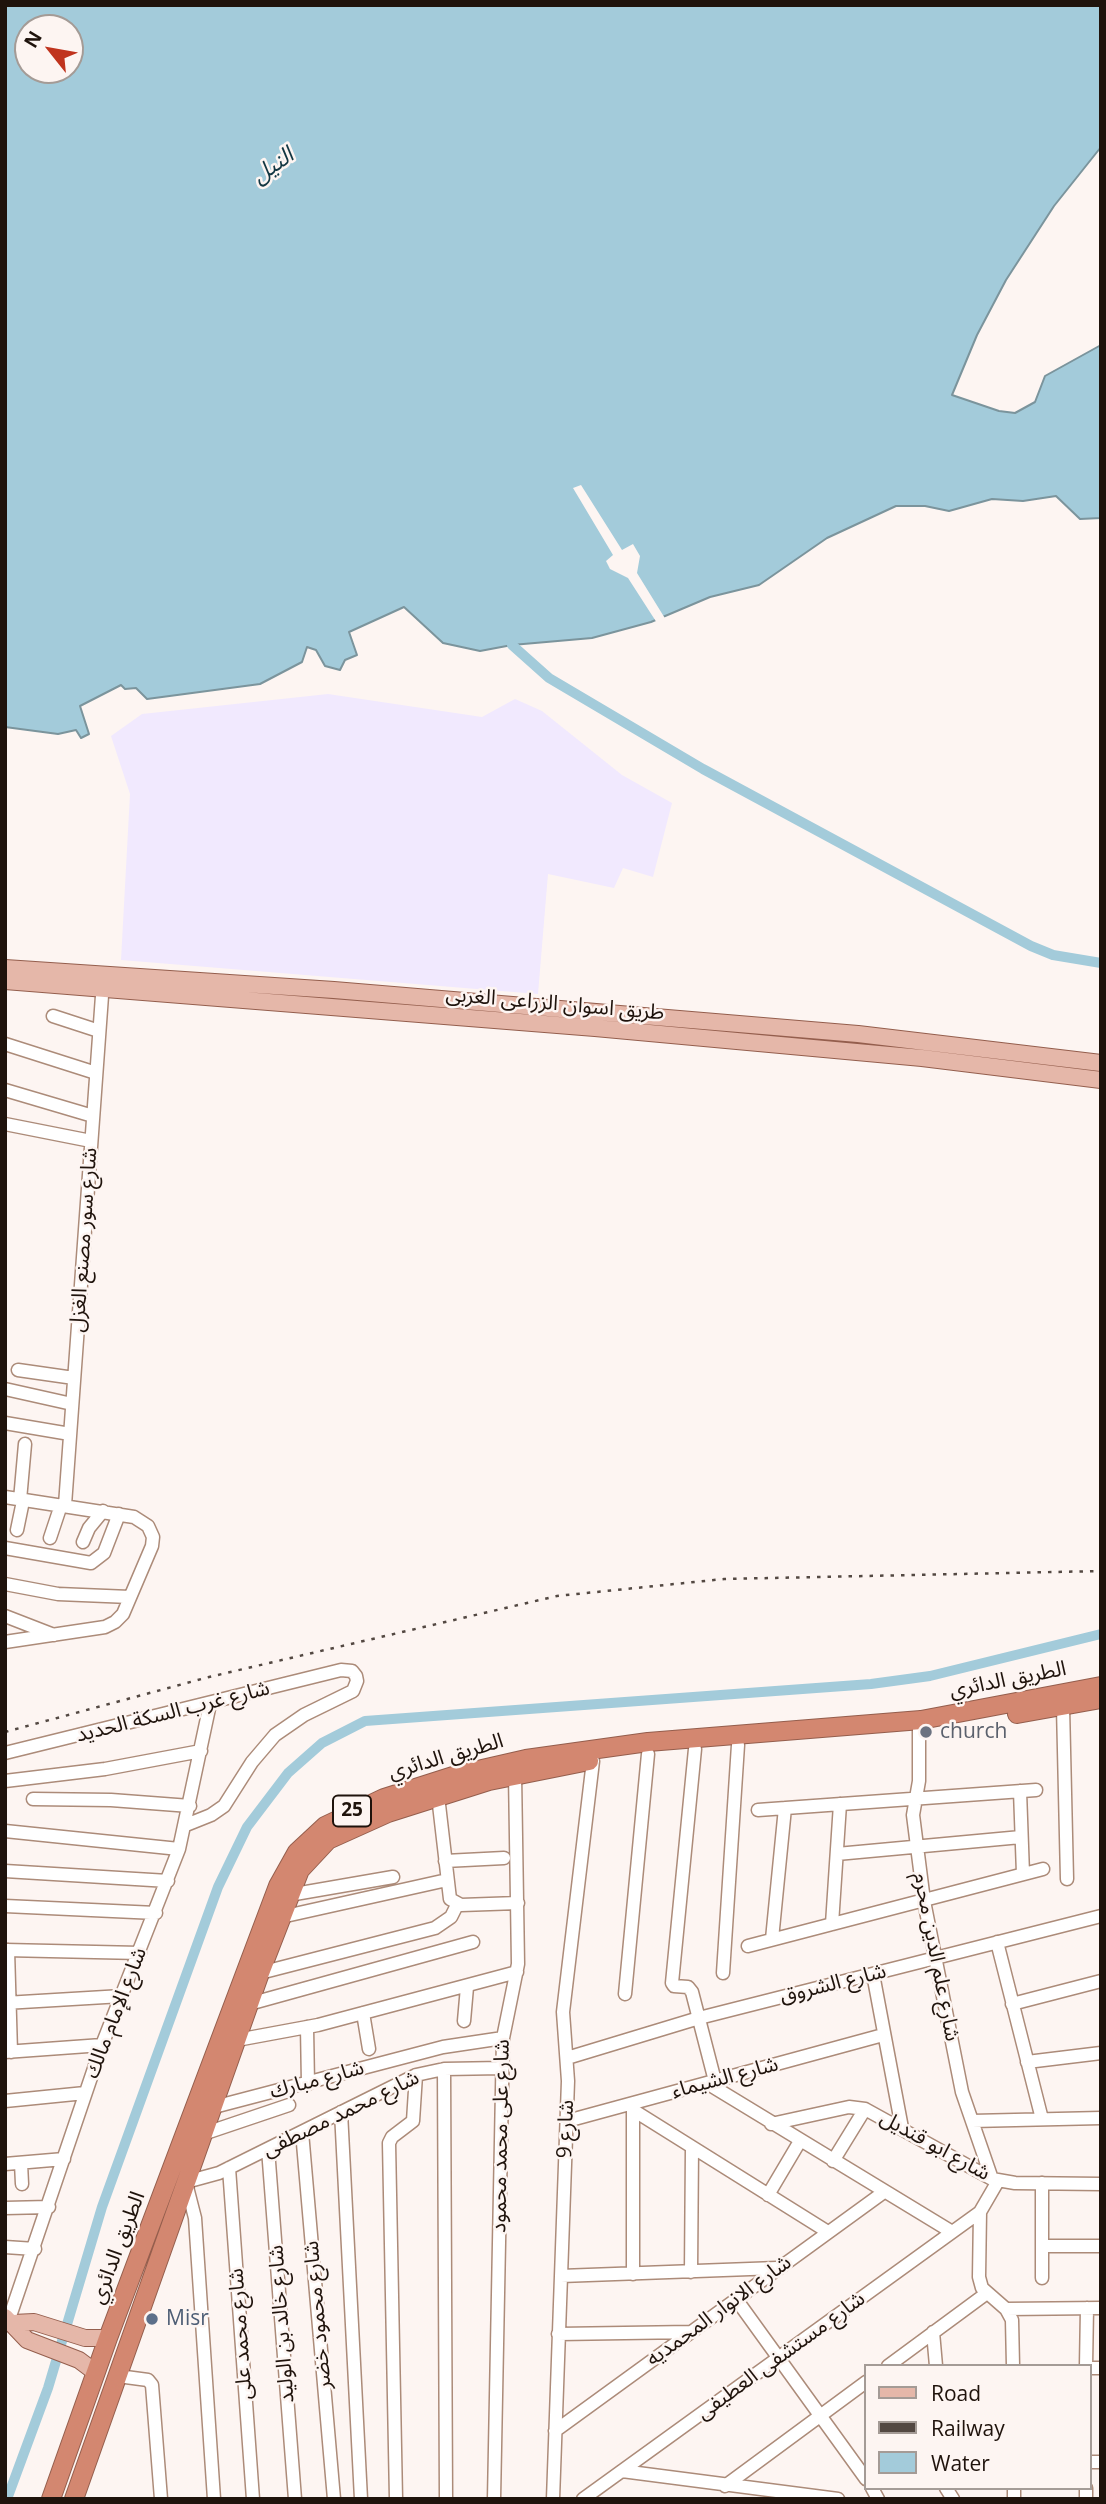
<!DOCTYPE html>
<html>
<head>
<meta charset="utf-8">
<style>
  body { margin:0 }
  #map { position:relative; width:1106px; height:2504px; overflow:hidden; background:#fdf5f2; font-family:"Open Sans",sans-serif }
  canvas { display:block }
  .frame { position:absolute; inset:0; border:7px solid #1f130c; pointer-events:none }
  .legend { position:absolute; left:864px; top:2364px; width:228px; height:126px; box-sizing:border-box; background:#fdf5f2; border:2px solid #a49b96; margin:0; padding:9px 12px; list-style:none; font-size:21px; color:#1f130c }
  .legend li { display:flex; align-items:center; gap:14px; height:35px }
  .legend b { width:35px; border:2px solid #a49b96 }
  .north { position:absolute; left:14px; top:14px; width:70px; height:70px; box-sizing:border-box; background:#fdf5f2; border:2px solid #a49b96; border-radius:50%; rotate:301deg; font-size:19px; font-weight:700; line-height:28px; text-align:center; color:#1f130c }
  .north::after { content:''; display:block; margin:auto; width:24px; height:32px; background:#c0341e; clip-path:polygon(50% 0,100% 100%,50% 72%,0 100%) }
</style>
</head>
<body>
<div id="map">
<canvas width="1106" height="2504"></canvas>
<div class="frame"></div>
<ul class="legend">
<li><b style="height:9px;background:#e5b7a9"></b>Road</li>
<li><b style="height:9px;background:#534842"></b>Railway</li>
<li><b style="height:19px;background:#a3cbda"></b>Water</li>
</ul>
<div class="north">N</div>
</div>
<script>
const c = document.querySelector('canvas').getContext('2d');
c.lineJoin = 'round';
function paint(path, color) { c.fillStyle = color; c.fill(path, 'evenodd'); }
const shape = rows => new Path2D(rows.map(r => 'M' + r).join(''));
function stroke(path, color, width, dash) { c.strokeStyle = color; c.lineWidth = width; c.lineCap = dash ? 'butt' : 'round'; c.setLineDash(dash || []); c.stroke(path); }
function drawText(font, color, halo, rows, align = 'center') {
  c.font = font + ' "Open Sans","Noto Sans Arabic",sans-serif'; c.lineWidth = 5; c.setLineDash([]); c.textBaseline = 'middle'; c.strokeStyle = halo; c.fillStyle = color; for (const [text, x, y, turn = 0] of rows) {
    c.save(); c.translate(x, y); c.rotate((+turn || 0) * Math.PI / 180); c.textAlign = isNaN(turn) ? turn : align; if (halo) c.strokeText(text, 0, 0); c.fillText(text, 0, 0); c.restore();
  }
}
const industrial = shape([
  [328,694,482,717,515,699,542,711,622,775,672,803,653,877,623,868,614,888,548,874,538,994,121,960,130,794,111,736,142,714]
]);
const water = shape([
  [5,5,1101,5,1101,147,1054,206,1006,280,977,335,952,395,999,411,1015,413,1035,402,1045,376,1101,345,1101,518,1080,519,1056,496,1023,501,992,499,949,511,925,506,896,506,827,538,759,585,710,597,651,622,592,638,512,645,480,651,443,643,404,607,349,632,357,655,345,660,340,670,325,666,316,650,307,647,302,662,260,684,147,699,136,688,125,689,121,685,80,706,89,734,81,738,76,730,58,734,5,727,5,5],
  [28,28,70,28,70,70,28,70,28,28]
]);
const pier = shape([
  [581,485,622,550,633,544,640,556,637,573,666,620,657,623,628,578,610,569,606,561,613,555,573,488]
]);
const canal = shape([
  [512,645,549,678,703,769,1031,946,1053,955,1101,963],
  [7,2499,48,2388,102,2207,218,1887,247,1827,288,1773,322,1743,365,1721,871,1684,930,1676,1101,1634]
]);
const minor = shape([
  [53,1016,99,1031],
  [5,1044,96,1073],
  [5,1090,93,1116],
  [5,1124,91,1141],
  [18,1370,74,1378],
  [5,1389,72,1404],
  [5,1423,70,1434],
  [5,1497,134,1517,148,1526,153,1537,152,1546,123,1614,115,1622,105,1627,5,1642],
  [20,1500,25,1444],
  [65,1505,103,982],
  [17,1530,23,1501],
  [50,1538,61,1505],
  [83,1542,89,1528,103,1511],
  [5,1548,91,1563,104,1553,119,1514],
  [5,1584,58,1594,130,1597],
  [5,1616,54,1635],
  [1063,1707,1067,1879],
  [919,1729,919,1781,913,1815,924,1901,962,2092,992,2179],
  [695,1749,672,1983,674,1986,688,1987,692,1992,715,2081],
  [5,1753,341,1670,352,1671,356,1676,357,1681,353,1691,304,1715,275,1735,252,1762,224,1806,211,1815,186,1825],
  [5,1781,105,1769,201,1751],
  [1020,1791,1023,1874],
  [438,1796,450,1899,461,1905,518,1903],
  [33,1799,111,1800,190,1806],
  [758,1810,1036,1790],
  [5,1831,179,1849],
  [837,1854,1021,1837],
  [445,1861,504,1858],
  [5,1871,168,1881],
  [289,1895,393,1877],
  [5,1906,156,1913],
  [281,1917,447,1880],
  [832,1924,840,1804],
  [772,1939,785,1808],
  [997,1942,1042,2119],
  [748,1946,1043,1869],
  [5,1950,140,1953],
  [8,1950,11,2052],
  [260,1973,435,1928,451,1917,457,1905],
  [723,1973,738,1745],
  [873,1974,902,2128],
  [625,1994,648,1754],
  [5,2003,122,1996],
  [249,2004,473,1942],
  [1012,2004,1101,1981],
  [363,2013,369,2049],
  [464,2021,467,1987],
  [307,2027,308,2084],
  [237,2040,318,2025,517,1972],
  [5,2052,102,2045],
  [567,2058,699,2018,1101,1916],
  [1027,2062,1101,2053],
  [444,2069,446,2499],
  [707,2083,952,2232],
  [5,2101,85,2093],
  [214,2107,443,2047,503,2038],
  [633,2110,828,2232],
  [341,2112,361,2499],
  [567,2121,883,2035],
  [972,2121,1101,2118],
  [771,2124,849,2107,865,2109,992,2179,1015,2183,1101,2184],
  [302,2132,334,2499],
  [203,2134,289,2105],
  [268,2149,295,2499],
  [833,2161,865,2109],
  [21,2163,22,2184],
  [5,2164,64,2159],
  [229,2168,253,2499],
  [998,2181,980,2212,979,2277,982,2288,1006,2309,1012,2320,1013,2366],
  [186,2182,219,2173,416,2075,444,2069,502,2068],
  [186,2183,195,2218,214,2499],
  [1042,2183,1042,2278],
  [768,2195,800,2141],
  [5,2208,49,2207],
  [1042,2246,1101,2246],
  [5,2247,35,2249],
  [691,2272,692,2147],
  [633,2274,633,2105],
  [561,2276,777,2268],
  [736,2299,866,2479],
  [1006,2309,1101,2308],
  [9,2319,102,2045,179,1849,210,1704],
  [933,2332,936,2366],
  [558,2334,691,2332],
  [888,2366,987,2293],
  [1086,2366,1087,2308],
  [1090,2368,1101,2368],
  [118,2376,148,2380,152,2385,161,2499],
  [555,2431,884,2192],
  [1090,2462,1101,2462],
  [622,2471,838,2499],
  [725,2486,866,2382],
  [872,2488,878,2499],
  [946,2488,953,2499],
  [396,2499,389,2143,392,2137,413,2121,416,2075],
  [494,2499,503,2038,518,1964,515,1774],
  [553,2499,568,2081,563,2012,593,1761],
  [583,2499,980,2212],
  [1014,2499,1014,2488],
  [1086,2499,1086,2488]
]);
const major = shape([
  [5,968,334,990,858,1034,1101,1063],
  [5,981,595,1028,922,1058,1101,1080],
  [5,2317,27,2340,79,2360,95,2372],
  [13,2323,34,2322,85,2338,108,2338]
]);
const highway = shape([
  [1017,1714,1101,1699],
  [51,2499,108,2338,278,1886,297,1852,325,1826,384,1798,456,1775,526,1759,648,1742,921,1720,1101,1686],
  [74,2499,260,1973,300,1870,328,1840,388,1813,489,1781,589,1761]
]);
const rail = shape([
  [5,1732,209,1677,557,1596,724,1579,1101,1571]
]);
const markers = [
  [926,1732,7,"#6b7280"],
  [152,2319,7,"#5c6f8a"]
];
const shields = [
  [352,1811,38]
];
const shieldNames = [
  ["25",352,1811]
];
const streetNames = [
  ["طريق اسوان الزراعى الغربى",555,1004,5],
  ["شارع سور مصنع الغزل",84,1240,-86],
  ["الطريق الدائري",1008,1680,-11],
  ["شارع غرب السكة الحديد",173,1712,-14],
  ["الطريق الدائري",446,1757,-16],
  ["شارع علم الدين محرم",936,1957,79],
  ["شارع الشروق",833,1984,-14],
  ["شارع الإمام مالك",116,2013,-69],
  ["شارع الشيماء",725,2078,-15],
  ["شارع مبارك",317,2080,-15],
  ["شارع محمد مصطفى",341,2114,-26],
  ["شارع 9",566,2129,-88],
  ["شارع على محمد محمود",501,2136,-89],
  ["شارع ابو قنديل",935,2146,29],
  ["الطريق الدائري",118,2248,-69],
  ["شارع الانوار المحمديه",719,2311,-36],
  ["شارع محمود خضر",318,2315,-95],
  ["شارع خالد بن الوليد",282,2324,-94],
  ["شارع محمد على",241,2334,-94],
  ["شارع مستشفى العطيفى",781,2356,-36]
];
const worshipNames = [
  ["church",940,1732]
];
const serviceNames = [
  ["Misr",166,2319]
];
const waterNames = [
  ["النيل",273,166,-35]
];
paint(industrial, '#f1e9fe');
paint(water, '#a3cbda');
stroke(water, '#7b949c', 2);
paint(pier, '#fdf5f2');
stroke(canal, '#a3cbda', 10);
stroke(minor, '#ac8b79', 15);
stroke(major, '#945e4d', 18);
stroke(highway, '#945e4d', 20);
stroke(minor, '#fff', 12);
stroke(major, '#e5b7a9', 16);
stroke(highway, '#d38770', 18);
stroke(rail, '#534842', 2.5, [3.5, 7]);
for (const [x, y, r, color] of markers) { const dot = new Path2D(); dot.arc(x, y, r, 0, 2 * Math.PI); c.fillStyle = color; c.fill(dot); stroke(dot, '#fdf5f2', 2.5); }
for (const [x, y, w] of shields) { const box = new Path2D(); box.roundRect(x - w / 2, y - 15.5, w, 31, 5); c.fillStyle = '#fdf5f2'; c.fill(box); stroke(box, '#1f130c', 2); }
drawText('bold 19px', '#1f130c', null, shieldNames);
drawText('21px', '#1f130c', '#fdf5f2', streetNames);
drawText('21px', '#5b616d', '#fdf5f2', worshipNames, 'left');
drawText('21px', '#4e5e75', '#fdf5f2', serviceNames, 'left');
drawText('italic 23px', '#113642', '#fdf5f2', waterNames);
</script>
</body>
</html>
